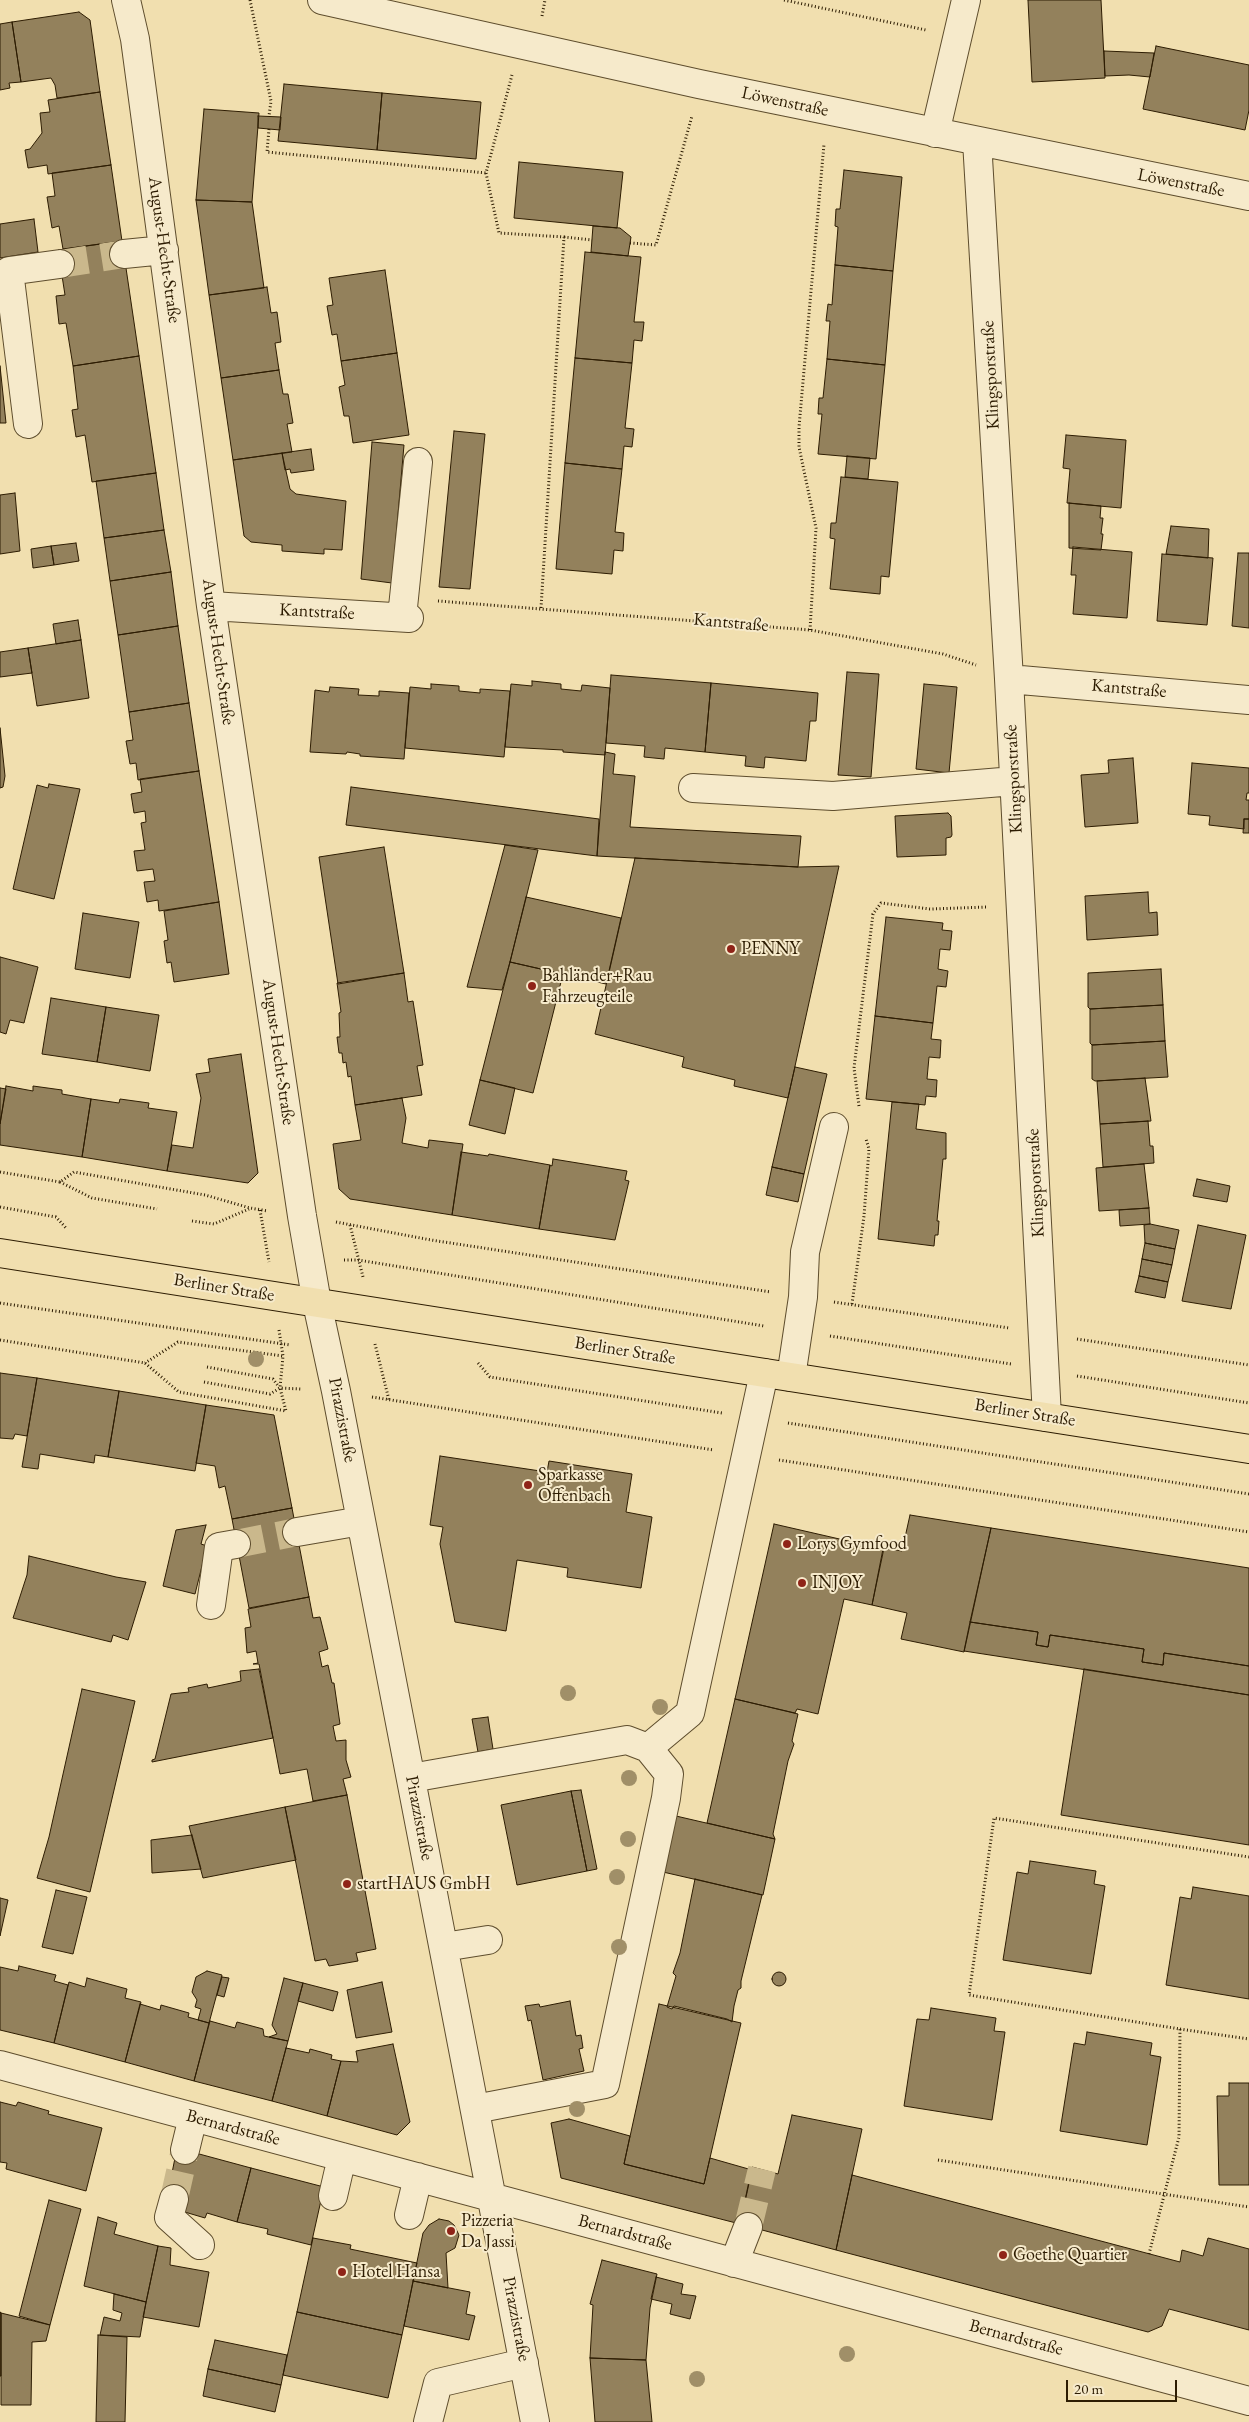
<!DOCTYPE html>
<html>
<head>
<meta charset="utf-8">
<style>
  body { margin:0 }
  #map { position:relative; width:1249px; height:2422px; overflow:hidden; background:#f1dfaf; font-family:"EB Garamond",serif }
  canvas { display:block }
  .scale { position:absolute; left:1066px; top:2380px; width:111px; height:22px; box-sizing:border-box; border:2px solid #2d1c02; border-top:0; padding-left:6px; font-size:15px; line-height:18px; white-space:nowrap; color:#2d1c02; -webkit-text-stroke:4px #f6eacb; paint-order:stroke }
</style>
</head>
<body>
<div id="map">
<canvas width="1249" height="2422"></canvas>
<div class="scale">20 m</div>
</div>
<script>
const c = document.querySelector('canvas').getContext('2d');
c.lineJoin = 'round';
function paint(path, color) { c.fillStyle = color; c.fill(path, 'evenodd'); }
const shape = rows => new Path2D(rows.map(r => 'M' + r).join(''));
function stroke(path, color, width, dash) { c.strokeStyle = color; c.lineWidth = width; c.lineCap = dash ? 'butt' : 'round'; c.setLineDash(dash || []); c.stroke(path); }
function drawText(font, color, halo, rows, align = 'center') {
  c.font = font + ' "EB Garamond",serif'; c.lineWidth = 4; c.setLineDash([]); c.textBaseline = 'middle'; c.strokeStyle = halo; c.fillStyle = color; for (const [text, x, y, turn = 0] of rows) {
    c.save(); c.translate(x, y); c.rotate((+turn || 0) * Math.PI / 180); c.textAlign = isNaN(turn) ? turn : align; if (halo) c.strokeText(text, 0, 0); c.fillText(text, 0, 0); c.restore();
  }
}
const building = shape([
  [1028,0,1101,0,1105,78,1032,82,1028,0],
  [79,12,90,20,100,92,57,98,55,85,51,78,21,82,12,22,79,12],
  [12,22,21,82,9,83,10,88,0,90,0,24,12,22],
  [1156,46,1249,65,1249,110,1245,130,1143,109,1156,46],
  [1104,51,1154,53,1150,77,1129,75,1105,76,1104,51],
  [284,84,382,93,377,150,278,141,284,84],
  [100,92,111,165,48,174,47,165,28,168,25,150,30,149,42,133,40,113,50,112,48,100,100,92],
  [382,93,481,102,476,159,377,150,382,93],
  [204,109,259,113,252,202,196,200,204,109],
  [258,116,281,117,280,130,258,128,258,116],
  [519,162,623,172,617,228,514,218,519,162],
  [111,165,122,241,63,249,59,226,52,228,47,197,55,196,52,173,111,165],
  [844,170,902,177,893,271,835,265,838,227,835,226,836,209,840,209,844,170],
  [196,200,252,202,264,288,209,295,196,200],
  [34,219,38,252,0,258,0,224,34,219],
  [593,226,620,228,631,237,628,256,591,252,593,226],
  [122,241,139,356,73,366,66,323,59,324,56,296,65,295,58,250,122,241],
  [585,252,641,257,634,322,644,322,642,341,634,340,632,363,575,358,585,252],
  [835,265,893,271,885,365,827,359,830,321,826,321,828,304,832,305,835,265],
  [385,270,397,353,341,361,337,334,332,335,327,306,333,305,329,278,385,270],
  [267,287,271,313,277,312,281,342,275,343,279,370,221,378,209,295,267,287],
  [397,353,409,435,353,443,349,416,344,416,339,387,345,385,341,361,397,353],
  [139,356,156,473,92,482,85,435,76,437,72,410,78,409,73,366,139,356],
  [575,358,632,363,625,428,634,429,632,447,624,446,622,469,565,463,575,358],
  [827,359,885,365,876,459,818,454,822,414,818,414,819,398,823,398,827,359],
  [0,366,6,423,0,423,0,366],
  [279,370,283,394,288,394,293,423,287,424,292,452,233,460,221,378,279,370],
  [454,431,485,434,470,589,439,587,454,431],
  [1066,435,1126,440,1121,508,1067,503,1070,469,1063,468,1066,435],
  [372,442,404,445,392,583,361,579,372,442],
  [311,449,314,470,291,473,290,469,285,470,282,453,311,449],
  [282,453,290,489,296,494,346,501,342,550,324,549,324,554,282,551,282,545,251,542,244,536,233,460,282,453],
  [847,456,870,458,868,479,845,477,847,456],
  [565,463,622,469,615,532,624,533,623,551,614,550,612,574,556,569,565,463],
  [156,473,164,530,104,538,96,481,156,473],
  [841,477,898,482,889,577,881,576,880,594,830,589,835,539,830,538,831,523,836,523,841,477],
  [15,493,20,551,0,554,0,495,15,493],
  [1069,503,1101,506,1100,518,1103,518,1101,534,1103,534,1101,550,1069,548,1069,503],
  [1171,526,1209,529,1208,558,1166,554,1171,526],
  [164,530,171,572,110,581,104,538,164,530],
  [76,543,79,561,54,565,51,546,76,543],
  [51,546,54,565,33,568,31,549,51,546],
  [1073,547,1132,552,1127,618,1073,614,1076,575,1071,575,1073,547],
  [1238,553,1249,553,1249,628,1232,626,1238,553],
  [1162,554,1213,558,1207,625,1157,621,1162,554],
  [171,572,178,626,118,635,110,581,171,572],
  [78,620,81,640,56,644,53,624,78,620],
  [178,626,189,703,129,712,118,635,178,626],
  [81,640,89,698,37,706,28,648,81,640],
  [28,648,32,673,0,677,0,652,28,648],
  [847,672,879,674,871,777,838,775,847,672],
  [611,675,711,683,705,752,665,748,664,759,644,757,645,746,606,743,611,675],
  [532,681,561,684,561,689,581,691,582,685,610,688,605,755,563,752,563,750,505,747,511,684,532,686,532,681],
  [711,683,818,693,816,721,810,721,806,761,765,757,764,768,745,766,746,756,705,752,711,683],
  [431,684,459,686,459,691,480,693,480,689,510,691,504,757,405,748,410,687,431,689,431,684],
  [924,684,957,687,949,773,916,769,924,684],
  [330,687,359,689,358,695,379,696,379,691,409,693,404,759,360,756,360,754,347,752,346,754,310,752,315,690,329,692,330,687],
  [189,703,199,771,138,780,136,763,130,764,126,741,133,740,129,712,189,703],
  [0,728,5,776,3,787,0,788,0,728],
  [605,752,615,754,613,774,635,776,630,827,801,836,798,867,597,856,605,752],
  [1133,758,1138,823,1085,827,1081,775,1109,773,1108,760,1133,758],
  [1192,763,1249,768,1249,793,1247,793,1246,800,1249,800,1249,819,1244,819,1244,829,1209,825,1210,816,1188,814,1192,763],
  [199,771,219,902,159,911,158,900,147,902,144,882,155,881,153,869,137,871,134,851,145,850,141,823,146,822,145,811,134,813,131,794,142,792,140,779,199,771],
  [49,784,80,789,54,899,13,889,37,785,48,788,49,784],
  [351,787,599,819,597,856,346,825,351,787],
  [948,813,951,816,952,835,951,837,946,838,946,855,897,857,895,816,948,813],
  [1244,819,1249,819,1249,833,1243,833,1244,819],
  [505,845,538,850,510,962,502,990,467,987,505,845],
  [384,847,404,973,338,984,319,857,384,847],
  [635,858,798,867,839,866,788,1098,734,1086,735,1080,682,1067,684,1057,595,1034,635,858],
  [1148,892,1149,913,1157,912,1158,935,1087,940,1085,896,1148,892],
  [526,897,621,918,606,984,510,962,526,897],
  [219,902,229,974,174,982,171,962,167,963,164,941,168,940,164,911,219,902],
  [83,913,139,922,130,978,75,969,83,913],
  [886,917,943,923,942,930,952,931,950,950,940,949,938,969,948,971,946,987,937,986,933,1023,875,1016,886,917],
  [0,957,38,967,24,1023,10,1020,6,1034,0,1032,0,957],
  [510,962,563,974,533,1093,480,1080,510,962],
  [1161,969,1163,1005,1090,1009,1088,1007,1088,973,1161,969],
  [404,973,408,1002,413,1001,423,1065,417,1066,422,1095,355,1105,351,1076,348,1077,346,1062,343,1063,342,1053,339,1053,337,1037,340,1037,339,1013,341,1012,337,983,404,973],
  [51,998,106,1007,97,1062,42,1054,51,998],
  [1163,1005,1165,1041,1092,1045,1090,1043,1090,1009,1163,1005],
  [106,1007,159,1015,150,1071,97,1062,106,1007],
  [875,1016,933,1023,931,1039,941,1040,940,1058,929,1057,927,1079,937,1080,936,1097,926,1096,925,1105,866,1099,875,1016],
  [1165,1041,1168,1077,1095,1081,1092,1079,1092,1045,1165,1041],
  [241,1054,258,1173,248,1183,167,1171,172,1145,193,1148,201,1098,196,1074,210,1072,208,1059,241,1054],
  [795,1067,827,1074,804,1174,772,1167,795,1067],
  [1145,1078,1151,1121,1100,1124,1097,1081,1145,1078],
  [480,1080,515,1088,505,1134,469,1125,480,1080],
  [6,1086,33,1091,33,1086,62,1090,62,1094,91,1099,82,1157,0,1145,0,1124,6,1086],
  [0,1088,6,1089,0,1124,0,1088],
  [402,1098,406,1118,402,1143,428,1148,429,1140,463,1144,452,1215,350,1199,339,1189,333,1144,361,1140,355,1105,402,1098],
  [91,1099,119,1103,120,1099,149,1103,148,1108,177,1112,167,1171,82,1157,91,1099],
  [892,1102,919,1104,916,1129,946,1133,946,1159,943,1159,937,1221,939,1221,938,1235,935,1235,934,1246,878,1239,892,1102],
  [1148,1121,1150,1146,1153,1146,1154,1163,1103,1167,1100,1124,1148,1121],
  [461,1152,488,1156,489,1154,550,1165,539,1229,452,1215,461,1152],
  [553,1159,627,1171,625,1180,629,1181,615,1240,539,1229,550,1165,552,1166,553,1159],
  [1144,1164,1149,1208,1099,1211,1096,1168,1144,1164],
  [772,1167,804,1174,798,1202,766,1195,772,1167],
  [1197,1179,1230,1186,1227,1202,1193,1196,1197,1179],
  [1149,1208,1150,1224,1120,1226,1119,1210,1149,1208],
  [1150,1224,1179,1230,1175,1249,1145,1243,1144,1225,1150,1224],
  [1198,1225,1246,1235,1231,1309,1182,1301,1198,1225],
  [1145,1243,1175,1249,1172,1265,1142,1259,1145,1243],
  [1142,1259,1172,1265,1168,1282,1139,1276,1142,1259],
  [1139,1276,1168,1282,1165,1298,1135,1292,1139,1276],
  [0,1373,37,1378,27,1436,15,1434,13,1439,0,1438,0,1373],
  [37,1378,119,1391,108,1457,95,1455,94,1463,40,1454,38,1469,22,1467,37,1378],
  [119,1391,206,1405,195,1471,108,1457,119,1391],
  [206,1405,274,1415,292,1508,232,1519,225,1486,219,1488,215,1466,196,1463,206,1405],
  [440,1456,547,1472,549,1461,632,1474,626,1512,652,1517,641,1588,567,1577,568,1568,517,1560,506,1631,455,1622,440,1544,443,1527,430,1525,440,1456],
  [292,1508,309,1597,249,1608,232,1519,292,1508],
  [910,1515,991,1528,964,1652,901,1639,907,1613,872,1605,884,1548,902,1551,910,1515],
  [774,1524,883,1549,872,1605,844,1599,818,1714,797,1709,795,1713,735,1699,774,1524],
  [206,1525,201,1544,207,1546,195,1594,163,1586,176,1530,206,1525],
  [991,1528,1249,1568,1249,1666,1164,1653,1163,1665,1142,1662,1144,1649,1050,1635,1048,1647,1036,1645,1038,1632,970,1622,991,1528],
  [29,1556,116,1577,146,1582,128,1640,113,1635,111,1642,13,1618,27,1575,29,1556],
  [309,1597,313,1618,320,1617,328,1649,319,1652,322,1667,328,1665,332,1683,334,1683,340,1724,333,1726,336,1741,346,1740,346,1760,351,1777,343,1779,347,1795,313,1801,307,1769,280,1774,259,1664,253,1664,258,1663,256,1651,247,1653,245,1628,251,1627,248,1609,309,1597],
  [970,1622,1038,1632,1036,1645,1048,1647,1050,1635,1144,1649,1142,1662,1163,1665,1164,1653,1249,1666,1249,1695,964,1651,970,1622],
  [259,1669,273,1738,152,1762,152,1760,155,1759,171,1694,189,1692,188,1688,207,1684,208,1688,241,1681,240,1671,259,1669],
  [1084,1669,1249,1695,1249,1845,1061,1815,1084,1669],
  [82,1689,135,1701,90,1892,37,1878,49,1837,82,1689],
  [735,1699,798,1714,792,1741,794,1744,788,1761,773,1834,775,1839,707,1823,735,1699],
  [488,1717,493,1749,478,1752,472,1719,488,1717],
  [581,1790,597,1869,587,1871,571,1791,581,1790],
  [571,1791,587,1871,517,1885,501,1805,571,1791],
  [347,1795,376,1949,356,1953,358,1961,329,1966,326,1959,315,1961,285,1807,347,1795],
  [285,1807,296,1860,203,1878,189,1826,285,1807],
  [676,1816,775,1839,763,1895,663,1872,676,1816],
  [192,1835,201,1869,152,1873,151,1840,192,1835],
  [1030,1861,1096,1871,1094,1884,1105,1886,1091,1974,1003,1960,1017,1872,1028,1874,1030,1861],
  [695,1879,762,1895,741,1981,741,1988,738,1990,734,2006,732,2022,727,2019,674,2006,672,2009,667,2007,676,1976,673,1973,680,1953,695,1879],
  [1193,1887,1249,1896,1249,1999,1166,1985,1180,1897,1191,1899,1193,1887],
  [56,1890,87,1897,73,1954,42,1947,56,1890],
  [0,1898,8,1900,0,1936,0,1898],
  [19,1966,56,1975,54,1981,68,1985,54,2043,0,2030,0,1967,18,1971,19,1966],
  [207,1971,222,1975,209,2023,198,2020,201,2009,195,2007,197,2000,192,1992,196,1977,207,1971],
  '772 1979a7 7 0 1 1 14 0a7 7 0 1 1-14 0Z',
  [222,1977,229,1978,224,1997,217,1995,222,1977],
  [87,1978,127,1989,125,1998,141,2002,125,2062,54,2043,69,1982,85,1987,87,1978],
  [284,1978,303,1983,288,2041,269,2037,277,2034,272,2025,284,1978],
  [382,1982,392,2032,356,2038,347,1990,382,1982],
  [303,1983,338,1992,333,2011,298,2001,303,1983],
  [570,2001,576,2036,581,2035,583,2048,579,2049,584,2071,543,2080,531,2020,528,2021,525,2006,539,2004,540,2007,570,2001],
  [140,2004,160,2010,161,2005,189,2013,188,2017,209,2023,194,2081,125,2062,140,2004],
  [659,2004,741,2023,704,2184,624,2164,659,2004],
  [931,2008,996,2018,994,2031,1005,2032,992,2120,904,2106,917,2019,929,2020,931,2008],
  [210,2021,235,2028,237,2022,263,2029,264,2036,288,2041,272,2101,194,2081,210,2021],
  [1087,2032,1152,2043,1150,2055,1161,2057,1147,2145,1060,2131,1074,2043,1085,2045,1087,2032],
  [393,2044,410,2122,397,2135,327,2116,341,2061,358,2062,356,2051,393,2044],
  [286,2048,309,2053,310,2049,332,2055,331,2059,341,2061,327,2116,272,2101,286,2048],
  [1229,2083,1249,2083,1249,2185,1219,2185,1217,2096,1229,2096,1229,2083],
  [0,2102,16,2106,18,2102,49,2111,48,2114,102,2128,86,2191,6,2169,7,2163,0,2162,0,2102],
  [792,2115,862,2129,836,2250,740,2224,752,2167,778,2174,792,2115],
  [569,2119,630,2136,624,2164,704,2184,710,2158,752,2170,740,2224,561,2178,551,2123,569,2119],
  [177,2148,251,2168,237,2222,207,2213,205,2218,178,2210,167,2198,177,2148],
  [251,2168,324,2187,311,2245,267,2234,268,2229,237,2222,251,2168],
  [852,2175,1180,2262,1182,2250,1203,2256,1208,2238,1249,2249,1249,2330,1169,2309,1162,2326,1148,2332,836,2250,852,2175],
  [49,2200,81,2209,50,2325,19,2316,49,2200],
  [98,2217,117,2223,114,2234,158,2246,146,2302,84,2286,98,2217],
  [439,2219,449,2221,454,2225,459,2235,455,2248,446,2253,448,2288,413,2281,423,2233,429,2225,439,2219],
  [313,2238,351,2245,350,2249,417,2263,402,2335,297,2312,313,2238],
  [158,2246,171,2248,170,2265,209,2272,199,2327,143,2317,158,2246],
  [602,2260,657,2274,650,2308,646,2360,590,2358,593,2305,590,2304,602,2260],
  [656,2277,683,2284,681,2294,696,2296,690,2319,670,2314,672,2304,651,2299,656,2277],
  [413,2281,470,2292,466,2314,475,2316,469,2340,404,2326,413,2281],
  [114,2294,146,2302,140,2337,100,2335,104,2317,120,2321,122,2313,113,2310,114,2294],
  [0,2312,1,2313,1,2376,0,2376,0,2312],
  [297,2312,402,2335,388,2398,283,2375,297,2312],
  [1,2313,50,2325,46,2341,32,2342,31,2405,1,2405,1,2313],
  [98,2335,127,2337,125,2422,96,2422,98,2335],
  [215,2340,287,2355,281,2385,208,2369,215,2340],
  [590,2358,646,2360,652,2422,595,2422,590,2358],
  [208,2369,281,2385,275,2412,203,2396,208,2369]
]);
const minorTunnel = shape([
  [60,264,124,254],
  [236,1544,297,1532],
  [174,2199,185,2150],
  [748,2227,762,2169]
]);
const path = shape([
  [250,0,271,101,269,116],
  [784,0,926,30],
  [542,16,545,0],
  [512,75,486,173,499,233,564,237,541,608],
  [269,129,267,152,486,173],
  [564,237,592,240],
  [630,243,656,245,692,116],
  [438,601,810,630,943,654,976,665],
  [810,630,816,528,799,447,799,427,824,144],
  [859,1106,854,1068,873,914,881,903,930,909,987,907],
  [0,1172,60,1182,74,1172,205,1195,250,1208,268,1211],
  [60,1182,92,1198,157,1209],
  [0,1207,56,1217,66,1228],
  [260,1210,269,1262],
  [192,1221,214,1224,249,1209],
  [336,1222,431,1240,771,1292],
  [350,1225,363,1277],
  [344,1260,358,1260,764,1326],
  [834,1302,1009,1328],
  [0,1303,291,1345],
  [852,1304,864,1216,869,1149,866,1139],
  [279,1330,283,1356],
  [830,1336,1011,1364],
  [1077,1339,1249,1365],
  [0,1340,145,1363,179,1392,286,1411,280,1388,283,1356,178,1342,145,1363],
  [375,1344,389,1400],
  [478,1363,490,1377,722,1413],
  [207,1367,273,1379,279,1387],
  [1077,1376,1249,1403],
  [204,1382,270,1394,280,1388,301,1389],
  [372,1397,714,1450],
  [788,1423,1249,1494],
  [779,1460,1249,1532],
  [1180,2029,1249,2039],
  [938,2160,1249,2207],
  [1149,2254,1179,2137,1180,2029,969,1995,994,1818,1249,1857]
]);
const minor = shape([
  [126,0,135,39,211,606,302,1216,317,1303,336,1391,535,2422],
  [322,0,699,84,1249,196],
  [935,133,966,0],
  [977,141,1009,679,1047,1417],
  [124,254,164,250],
  [28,424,9,271,60,264],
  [211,606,409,618],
  [402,617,418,462],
  [1009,679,1249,700],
  [693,788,833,796,1014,781],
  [791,1377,803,1297,805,1252,834,1127],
  [297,1532,361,1521],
  [211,1605,219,1547,236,1544],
  [648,1748,690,1713,764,1373],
  [411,1778,627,1740,648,1748,669,1774,666,1798,605,2084,475,2109],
  [444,1947,488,1940],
  [0,2065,1249,2401],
  [185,2150,193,2117],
  [333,2196,342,2157],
  [174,2199,169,2217,200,2245],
  [409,2215,418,2177],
  [734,2263,748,2227],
  [428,2422,438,2383,524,2363]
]);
const major = shape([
  [0,1253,1249,1449]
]);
const trees = [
  [256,1359],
  [568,1693],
  [660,1707],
  [629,1778],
  [628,1839],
  [617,1877],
  [619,1947],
  [577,2109],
  [847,2354],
  [697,2379]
];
const markers = [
  [731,949,5,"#8f2418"],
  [532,986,5,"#8f2418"],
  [528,1485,5,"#8f2418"],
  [787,1544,5,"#8f2418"],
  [802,1583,5,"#8f2418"],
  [347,1884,5,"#8f2418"],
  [451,2231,5,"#8f2418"],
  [1003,2255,5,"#8f2418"],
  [342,2272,5,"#8f2418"]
];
const streetNames = [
  ["Löwenstraße",785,102,12],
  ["Löwenstraße",1181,183,11],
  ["August-Hecht-Straße",164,250,82],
  ["Klingsporstraße",991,375,-93],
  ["Kantstraße",317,612,3],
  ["Kantstraße",731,623,5],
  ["August-Hecht-Straße",218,652,82],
  ["Kantstraße",1129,689,5],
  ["Klingsporstraße",1014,779,-93],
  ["August-Hecht-Straße",278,1052,82],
  ["Klingsporstraße",1036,1183,-93],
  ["Berliner Straße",224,1288,9],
  ["Berliner Straße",625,1351,9],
  ["Berliner Straße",1025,1413,9],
  ["Pirazzistraße",342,1420,79],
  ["Pirazzistraße",419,1818,79],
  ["Bernardstraße",233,2128,15],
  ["Bernardstraße",625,2233,15],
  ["Pirazzistraße",516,2319,79],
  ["Bernardstraße",1016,2338,15]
];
const poiNames = [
  ["PENNY",741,949],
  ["Bahländer+Rau",542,976],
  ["Fahrzeugteile",542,997],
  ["Sparkasse",538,1475],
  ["Offenbach",538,1496],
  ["Lorys Gymfood",797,1544],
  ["INJOY",812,1583],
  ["startHAUS GmbH",357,1884],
  ["Pizzeria",461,2221],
  ["Da Jassi",461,2242],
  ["Goethe Quartier",1013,2255],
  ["Hotel Hansa",352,2272]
];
paint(building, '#93815c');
stroke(building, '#2d1c02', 1);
stroke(minorTunnel, '#cab88c', 28, [28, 14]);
stroke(minor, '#5e4d2d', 30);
stroke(major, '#2d1c02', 30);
stroke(path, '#2d1c02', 3, [1, 2.5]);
stroke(minor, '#f6eacb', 28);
stroke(major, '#f1dfaf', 28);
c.fillStyle = '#a08f68';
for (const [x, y] of trees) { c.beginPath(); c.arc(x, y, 8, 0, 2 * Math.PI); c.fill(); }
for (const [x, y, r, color] of markers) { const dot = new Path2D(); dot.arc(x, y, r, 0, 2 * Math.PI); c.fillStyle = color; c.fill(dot); stroke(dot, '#f6eacb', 2); }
drawText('18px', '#2d1c02', '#f6eacb', streetNames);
drawText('18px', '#2d1c02', '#f6eacb', poiNames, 'left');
</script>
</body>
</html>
